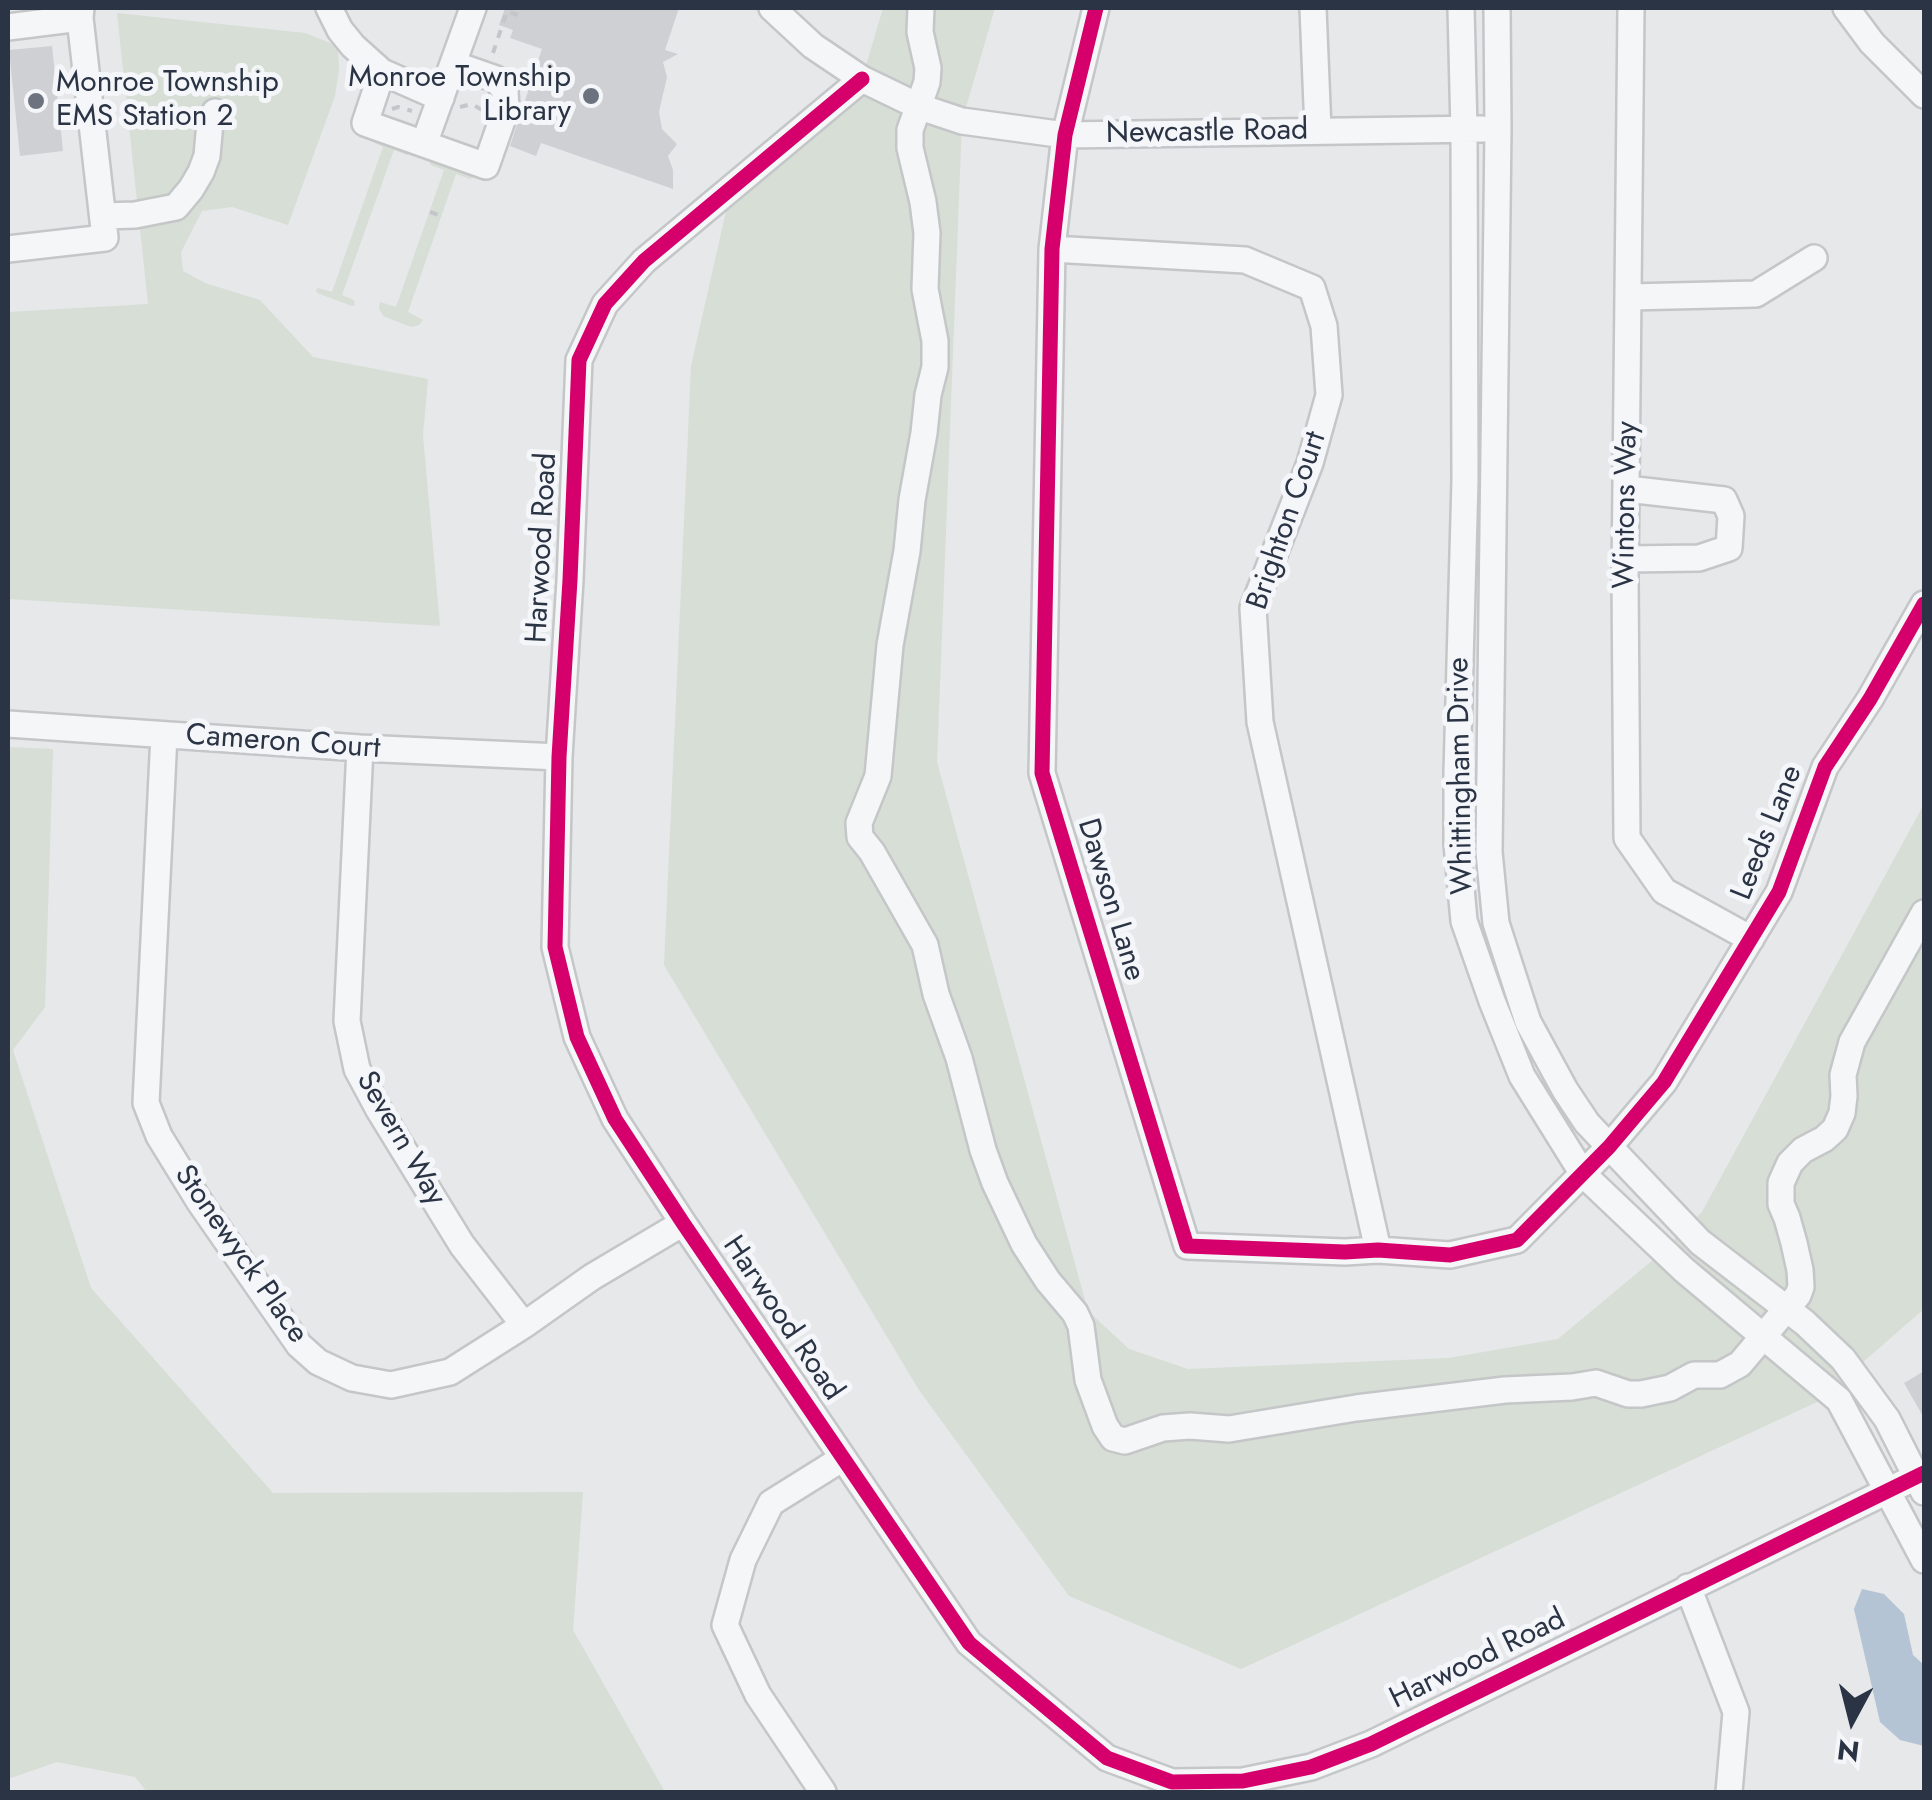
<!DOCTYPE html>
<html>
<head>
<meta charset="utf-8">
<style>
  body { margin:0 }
  #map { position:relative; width:1932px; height:1800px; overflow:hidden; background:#e6e8ea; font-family:Jost,sans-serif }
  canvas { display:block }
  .frame { position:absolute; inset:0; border:10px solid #2b3445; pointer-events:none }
  .north { position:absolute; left:1802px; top:1670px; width:100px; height:100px; -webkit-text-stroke:8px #f4f6f9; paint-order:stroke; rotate:187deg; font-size:28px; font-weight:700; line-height:40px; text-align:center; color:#2b3445 }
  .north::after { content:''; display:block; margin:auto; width:35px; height:45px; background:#2b3445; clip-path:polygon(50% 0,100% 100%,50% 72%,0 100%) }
</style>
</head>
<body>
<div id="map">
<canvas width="1932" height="1800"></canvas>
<div class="frame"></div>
<div class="north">N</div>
</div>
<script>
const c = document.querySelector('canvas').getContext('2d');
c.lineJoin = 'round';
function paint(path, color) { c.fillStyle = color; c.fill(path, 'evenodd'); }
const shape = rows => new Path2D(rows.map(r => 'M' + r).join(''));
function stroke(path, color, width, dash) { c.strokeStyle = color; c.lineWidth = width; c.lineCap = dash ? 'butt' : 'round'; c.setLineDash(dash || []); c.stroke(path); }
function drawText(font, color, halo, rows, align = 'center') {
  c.font = font + ' Jost,sans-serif'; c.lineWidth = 10; c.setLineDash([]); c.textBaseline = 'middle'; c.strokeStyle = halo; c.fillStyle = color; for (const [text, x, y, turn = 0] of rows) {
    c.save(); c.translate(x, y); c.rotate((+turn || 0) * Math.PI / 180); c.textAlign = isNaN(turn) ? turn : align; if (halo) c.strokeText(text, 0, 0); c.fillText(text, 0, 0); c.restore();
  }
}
const green = shape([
  [883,8,995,8,962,121,937,762,1088,1311,1129,1349,1188,1369,1449,1358,1558,1339,1654,1259,1702,1212,1924,804,1924,1309,1817,1402,1241,1669,1069,1596,919,1390,664,965,691,366,731,189,862,79],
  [117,13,305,33,338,46,339,70,335,96,288,225,232,207,202,211,181,252,183,271,205,283,260,300,313,357,428,379,423,435,440,626,8,599,8,312,148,304],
  [370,138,411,152,407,155,394,150,342,295,354,300,355,305,352,306,317,293,316,290,318,288,332,292,383,147,371,141],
  [431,159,474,173,474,177,470,179,456,174,408,312,423,320,419,325,411,327,383,316,379,308,380,302,396,307,444,170,433,166,430,164],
  [8,747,53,749,45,1007,13,1050,91,1288,273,1493,583,1492,573,1630,665,1792,147,1792,135,1777,57,1762,8,1779]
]);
const water = shape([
  [1862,1589,1884,1594,1904,1614,1913,1655,1924,1665,1924,1746,1900,1740,1880,1722,1854,1609]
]);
const building = shape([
  [505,8,679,8,665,50,678,54,663,62,667,77,659,112,662,129,677,144,668,156,673,170,673,189,541,143,536,156,510,146,542,49,510,38,513,30,499,25],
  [52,46,63,151,20,156,9,50],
  [1924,1371,1924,1418,1904,1383]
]);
const path = shape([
  [493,53,507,11,518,15],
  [460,107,472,104,482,110],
  [392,109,398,107,412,111],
  [430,212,442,216]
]);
const minor = shape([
  [329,8,340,30,353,46,382,72,441,98],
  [772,8,813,46,862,79,920,107,962,121,1065,135,1482,129],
  [921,8,920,32,928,68,927,82,910,130,910,148,923,202,927,233,925,289,935,341,935,367,928,395,924,433,912,500,907,551,890,645,878,776,859,823,860,837,872,852,925,945,936,994,959,1058,983,1150,995,1183,1024,1244,1048,1281,1075,1313,1081,1326,1088,1380,1105,1426,1113,1438,1125,1441,1163,1428,1190,1426,1229,1429,1356,1408,1505,1390,1572,1387,1596,1383,1628,1394,1641,1394,1670,1388,1694,1375,1720,1375,1740,1364,1798,1295,1801,1287,1800,1270,1794,1243,1787,1218,1781,1204,1781,1183,1790,1163,1803,1150,1824,1139,1835,1129,1842,1113,1844,1096,1843,1075,1852,1042,1924,913],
  [1096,8,1065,135,1052,249,1042,773,1187,1246,1345,1252,1378,1250,1450,1255,1517,1240,1609,1147,1664,1082,1779,892,1825,767,1870,699,1924,604],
  [1313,8,1318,130],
  [1461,8,1464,130,1465,480,1457,773,1457,844,1464,921,1492,1001,1522,1076,1583,1174,1684,1270,1839,1400,1924,1560],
  [1497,8,1498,129,1489,852,1496,923,1528,1022,1565,1090,1587,1123,1700,1242,1805,1323,1843,1359,1887,1419,1924,1492],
  [1631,8,1625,578,1627,838,1664,891,1751,939],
  [1846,8,1872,43,1924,95],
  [8,27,80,18],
  [382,72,365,123,486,166,506,109,505,91,496,79,453,64],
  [862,79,644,261,605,304,579,360,570,580,559,757,555,947,577,1037,615,1119,683,1223,969,1643,1107,1758,1172,1782,1243,1781,1311,1767,1371,1744,1924,1473],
  [424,144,473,8],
  [103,216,135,215,176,207,191,189,201,172,207,156,210,122,215,112],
  [8,249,105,238,80,18,81,8],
  [1052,249,1245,260,1312,288,1324,326,1329,395,1310,463,1253,608,1260,722,1378,1250],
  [1629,297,1756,294,1814,258],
  [1626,559,1699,558,1729,548,1731,516,1724,500,1627,489],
  [8,724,360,748,559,757],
  [164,735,146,1103,159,1136,199,1201,299,1345,318,1362,352,1378,391,1385,450,1372,524,1325,592,1277,683,1223],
  [360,748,347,1021,357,1069,379,1110,462,1245,524,1325],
  [1688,1587,1736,1712,1729,1792],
  [823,1792,758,1695,725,1625,743,1560,771,1503,843,1458]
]);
const cycleway = shape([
  [1096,8,1065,135,1052,249,1042,773,1187,1246,1345,1252,1378,1250,1450,1255,1517,1240,1609,1147,1664,1082,1779,892,1825,767,1870,699,1924,604],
  [862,79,644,261,605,304,579,360,570,580,559,757,555,947,577,1037,615,1119,683,1223,969,1643,1107,1758,1172,1782,1243,1781,1311,1767,1371,1744,1924,1473]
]);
const markers = [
  [591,96,10,"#6c737f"],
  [36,101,10,"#6c737f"]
];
const poiNames = [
  ["Monroe Township",571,79],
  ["Library",571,113],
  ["Monroe Township",56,84,"left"],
  ["EMS Station 2",56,118,"left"]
];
const streetNames = [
  ["Newcastle Road",1207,133,-1],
  ["Wintons Way",1627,505,-89],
  ["Brighton Court",1288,521,-71],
  ["Harwood Road",543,548,-87],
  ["Cameron Court",283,743,4],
  ["Whittingham Drive",1462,776,-91],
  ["Leeds Lane",1768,833,-68],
  ["Dawson Lane",1110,900,73],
  ["Severn Way",400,1139,60],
  ["Stonewyck Place",240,1255,55],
  ["Harwood Road",782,1319,56],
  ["Harwood Road",1478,1660,-26]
];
paint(green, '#d6ded6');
paint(water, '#b4c4d5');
paint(building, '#ced0d3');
stroke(minor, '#c4c6c8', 30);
stroke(path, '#c5c6ca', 4, [8, 8]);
stroke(minor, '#f5f6f7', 25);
stroke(cycleway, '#d6006c', 15);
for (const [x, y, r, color] of markers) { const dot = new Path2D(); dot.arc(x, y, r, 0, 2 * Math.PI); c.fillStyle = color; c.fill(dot); stroke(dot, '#f4f6f9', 4); }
drawText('30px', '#2b3445', '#f4f6f9', poiNames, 'right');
drawText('30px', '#2b3445', '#f4f6f9', streetNames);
</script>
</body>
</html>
